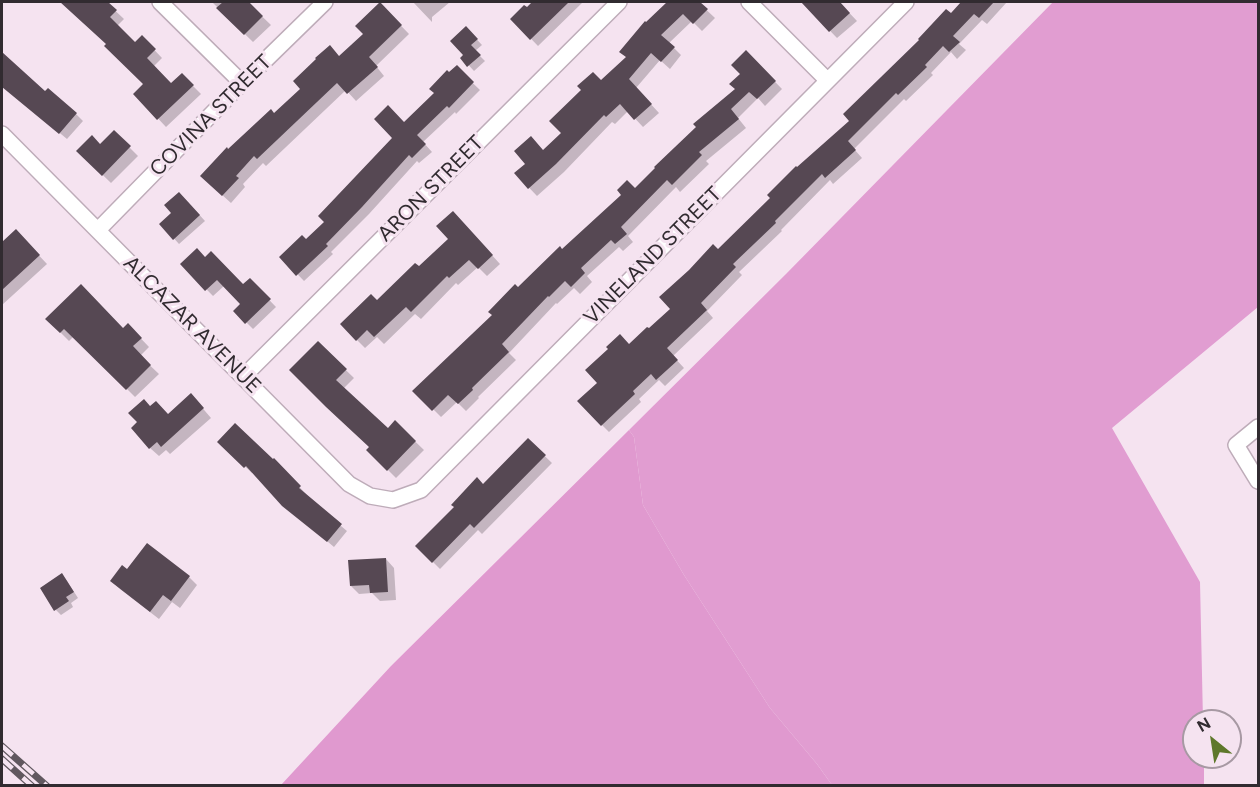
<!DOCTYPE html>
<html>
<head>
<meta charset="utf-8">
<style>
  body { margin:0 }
  #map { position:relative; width:1260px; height:787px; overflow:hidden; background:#f5e3f0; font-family:Figtree,sans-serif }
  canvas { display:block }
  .frame { position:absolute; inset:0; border:3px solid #312b30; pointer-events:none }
  .north { position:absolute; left:1182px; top:709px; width:60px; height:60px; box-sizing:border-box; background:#f5e3f0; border:2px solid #a799a3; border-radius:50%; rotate:330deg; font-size:16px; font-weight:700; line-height:24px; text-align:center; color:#312b30 }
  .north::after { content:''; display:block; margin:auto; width:21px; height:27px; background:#5e782b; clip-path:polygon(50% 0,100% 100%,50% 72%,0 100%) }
</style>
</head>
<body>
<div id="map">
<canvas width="1260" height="787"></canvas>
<div class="frame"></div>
<div class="north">N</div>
</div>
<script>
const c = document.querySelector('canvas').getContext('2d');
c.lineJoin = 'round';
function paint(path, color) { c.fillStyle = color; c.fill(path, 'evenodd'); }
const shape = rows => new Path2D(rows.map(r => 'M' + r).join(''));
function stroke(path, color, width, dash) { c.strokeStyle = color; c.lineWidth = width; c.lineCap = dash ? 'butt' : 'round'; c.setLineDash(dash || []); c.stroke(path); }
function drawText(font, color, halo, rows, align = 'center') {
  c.font = font + ' Figtree,sans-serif'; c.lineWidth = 6; c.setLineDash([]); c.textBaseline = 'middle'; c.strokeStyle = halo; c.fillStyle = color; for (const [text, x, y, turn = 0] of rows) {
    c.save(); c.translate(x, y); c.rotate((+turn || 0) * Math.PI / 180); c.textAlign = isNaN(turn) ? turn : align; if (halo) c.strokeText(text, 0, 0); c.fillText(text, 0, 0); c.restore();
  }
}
const green = shape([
  [1053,2,1258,2,1258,307,1112,428,1200,582,1203,721,1194,721,1194,757,1204,757,1204,785,832,785,817,764,770,708,684,575,643,505,634,437,629,430,786,274]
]);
const forest = shape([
  [629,430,634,437,643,505,684,575,770,708,817,764,832,785,281,785,391,666]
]);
const shadow = shape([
  [69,2,93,2,96,4,99,2,106,2,124,19,117,26,135,44,142,37,162,58,154,66,172,85,182,75,201,94,166,127,135,94,145,84],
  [212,2,247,2,271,25,253,42],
  [413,2,450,2,432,17,432,22],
  [535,2,583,2,538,46,512,19,527,9],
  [669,2,698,2,715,18,702,31,692,21,669,43,681,55,670,69,660,60,636,88,659,113,643,127,628,111,615,124,612,122,564,172,537,196,516,174,544,152,563,133,601,82,627,58,646,24],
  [802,2,839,2,857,21,837,38],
  [963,2,1007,2,987,24,982,20,959,44,966,50,957,59,951,52,931,73,933,75,906,101,904,99,854,149,862,158,833,184,830,180,781,230,782,231,739,272,742,275,707,311,713,318,673,356,684,368,665,386,659,380,639,399,641,402,609,432,602,425,599,383,629,345,649,331,672,309,718,251,851,121],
  [380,4,409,34,376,66,384,76,356,101,346,90,266,166,263,163,243,184,245,187,231,203,210,184,228,151,275,115,365,34],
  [466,28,482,45,475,51,485,61,474,71,462,58,465,55],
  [746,52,782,89,765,106,758,98,738,118,746,128,706,161,709,164,680,192,676,187,628,236,633,242,623,251,619,247,587,276,592,282,580,294,574,288,557,304,556,303,509,353,516,360,478,397,479,398,466,411,457,402,441,417,415,391,494,315,518,289,635,190,737,89,742,74],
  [2,55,45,93,76,114,83,121,67,139,2,85],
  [456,67,480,90,456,114,455,112,423,142,432,152,419,163,417,161,369,214,331,252,333,254,304,281,281,257,306,241,326,222,394,138,404,124,436,93,448,73],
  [114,132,138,156,111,183,78,151,100,146],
  [185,199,205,221,179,244,161,224,173,213],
  [461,221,500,264,487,276,478,267,458,285,456,283,421,319,415,314,384,344,377,337,365,348,342,325,377,303,419,268,450,239],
  [16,231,47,264,2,305,2,244],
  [205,259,243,286,250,280,276,307,253,329,235,311,242,304,224,286,213,296,182,264],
  [47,319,123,330,128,325,149,347,140,356,159,374,135,397,74,336,69,341],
  [318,343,354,378,343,389,388,430,395,422,424,450,396,478,368,450,371,447,336,415],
  [199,404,211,418,170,454,166,450,159,456,150,448,151,408,168,415],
  [528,440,552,463,482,534,478,530,440,569,417,546,483,486],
  [219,442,280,466,306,494,304,495,347,531,334,547,283,504,253,471,252,473],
  [386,559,394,568,396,600,380,601,372,593,359,594,351,586],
  [128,571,189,577,197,585,180,608,172,602,159,619,120,589,112,581],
  [62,575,67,581,78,598,71,603,73,607,61,615,56,610]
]);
const building = shape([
  [60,2,108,2,117,10,110,17,135,42,142,35,156,49,147,58,171,83,182,73,194,85,157,120,133,94,143,84,104,46,106,44],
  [223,2,249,2,263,16,244,35,216,8],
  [380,2,402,25,369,57,378,67,347,94,337,83,257,159,254,156,236,176,239,178,222,196,200,176,227,147,228,149,271,109,274,113,300,89,293,81,316,59,315,58,330,45,339,56,363,34,355,26],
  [532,2,569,2,530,40,510,19,524,5,527,7],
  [667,2,700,2,708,9,693,24,683,14,661,35,675,47,661,62,651,53,629,79,652,104,634,120,620,104,606,117,604,115,556,164,528,189,514,173,525,164,514,151,531,136,543,150,561,133,549,121,581,90,577,86,593,72,601,80,626,57,619,52,645,21,646,22],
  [801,2,840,2,850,13,829,32],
  [960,2,994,2,979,18,974,14,953,36,960,42,949,52,943,46,925,65,927,67,898,95,896,93,848,141,856,150,825,178,822,174,775,221,776,223,733,264,736,267,701,303,707,310,667,348,678,360,656,380,651,374,633,391,635,394,601,426,577,401,597,383,585,370,608,349,606,347,620,334,629,344,647,327,649,328,670,309,659,297,689,270,713,244,718,249,770,198,767,195,796,166,797,167,849,121,843,114,919,40,918,39,946,9,951,13,961,2],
  [466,26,478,39,471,45,481,55,467,67,460,58,463,55,450,41],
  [746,50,776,81,757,99,749,92,731,109,739,119,699,152,702,155,672,185,667,180,621,227,627,234,615,244,611,240,581,268,585,273,571,287,565,281,549,297,548,296,502,344,509,352,472,388,473,390,458,404,448,395,432,411,412,391,492,315,488,312,515,284,518,287,560,246,562,249,621,195,617,190,627,180,635,188,655,168,654,167,696,127,693,124,735,89,729,84,740,74,731,65],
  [2,52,45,91,48,88,77,113,59,134,2,87],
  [457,65,474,82,449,108,447,106,417,135,426,144,412,158,409,155,362,207,326,244,328,246,296,276,279,257,302,235,306,239,324,222,318,216,392,138,374,119,388,105,404,122,434,93,429,89,447,70,449,72],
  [114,130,131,146,102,176,76,151,92,135,100,144],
  [179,192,200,215,173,240,159,224,171,213,164,205],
  [453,211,493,255,478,269,469,260,449,278,447,276,411,312,406,307,374,337,367,330,356,341,340,324,371,294,377,300,415,263,419,266,448,239,436,226],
  [16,229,40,255,2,290,2,242],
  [197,248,205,257,211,251,243,284,250,278,271,299,245,324,233,311,240,304,217,280,205,291,180,264],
  [81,284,123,328,128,323,142,338,133,346,151,365,126,390,64,329,60,333,45,319],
  [318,341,347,369,336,380,388,428,395,420,416,441,387,471,366,450,369,447,326,407,289,370],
  [191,393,204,408,161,447,157,442,149,449,131,428,137,422,128,413,144,399,150,406,156,401,168,414],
  [235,423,273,459,274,458,301,486,299,488,342,524,327,542,282,506,246,466,244,468,217,442],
  [528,438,546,455,474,528,470,524,432,563,415,546,454,507,451,505,477,477,483,484],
  [147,543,190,576,171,601,163,595,150,612,110,581,122,565,127,569],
  [386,558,388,592,370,593,369,585,350,586,348,560],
  [62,573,74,592,66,597,69,601,54,611,40,588]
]);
const minor = shape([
  [160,2,242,83],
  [749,2,827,80],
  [2,134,349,484,370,496,393,500,421,490,906,2],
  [98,230,242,83,325,2],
  [243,377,619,2],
  [1258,427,1236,445,1258,481]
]);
const rail = shape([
  [2,746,47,786],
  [2,759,32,786]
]);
const streetNames = [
  ["COVINA STREET",211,116,-45],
  ["ARON STREET",431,189,-45],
  ["VINELAND STREET",653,256,-45],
  ["ALCAZAR AVENUE",192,325,45]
];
paint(green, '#e19dd1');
paint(forest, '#e099cf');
paint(shadow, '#0003');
paint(building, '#564853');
stroke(minor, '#beacb9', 18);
stroke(minor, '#fff', 15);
stroke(rail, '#61585f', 7);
stroke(rail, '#f5e3f0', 4.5, [14]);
drawText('21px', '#312b30', '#f5e3f0', streetNames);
</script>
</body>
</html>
